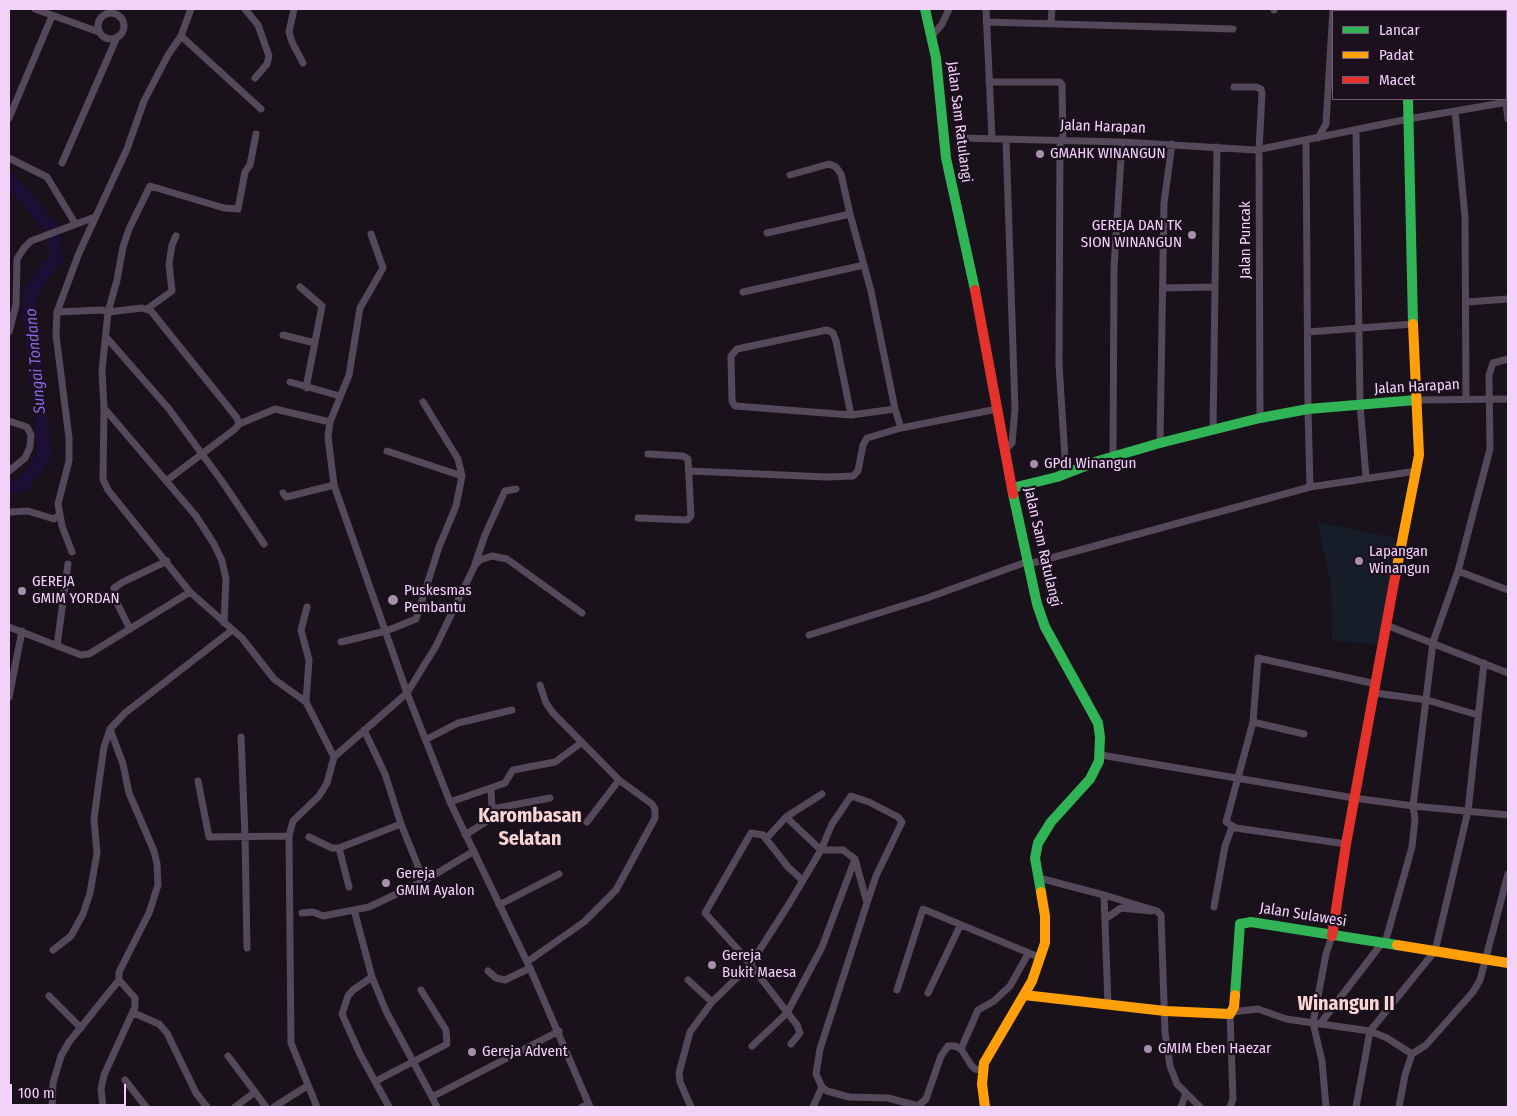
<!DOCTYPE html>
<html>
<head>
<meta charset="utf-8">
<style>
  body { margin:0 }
  #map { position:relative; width:1517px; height:1116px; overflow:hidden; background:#19121a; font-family:"Fira Sans Condensed",sans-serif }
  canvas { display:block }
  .frame { position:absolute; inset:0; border:10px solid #f2d2f9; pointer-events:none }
  .legend { position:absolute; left:1332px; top:10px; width:175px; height:90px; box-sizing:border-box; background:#1c0f1e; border:1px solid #725d76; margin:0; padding:6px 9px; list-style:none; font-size:15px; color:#f2d2f9 }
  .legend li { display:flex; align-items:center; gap:10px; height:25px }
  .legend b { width:25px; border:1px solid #725d76 }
  .scale { position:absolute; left:10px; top:1084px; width:116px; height:22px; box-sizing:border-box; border:2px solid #f2d2f9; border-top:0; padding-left:6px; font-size:15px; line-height:18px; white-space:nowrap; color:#f2d2f9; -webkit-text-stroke:4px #1c0f1e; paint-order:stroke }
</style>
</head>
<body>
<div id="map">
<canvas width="1517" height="1116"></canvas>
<div class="frame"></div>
<ul class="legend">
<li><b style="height:6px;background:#30b455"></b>Lancar</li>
<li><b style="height:6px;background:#ff9f0a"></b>Padat</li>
<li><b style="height:6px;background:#e5322d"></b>Macet</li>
</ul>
<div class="scale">100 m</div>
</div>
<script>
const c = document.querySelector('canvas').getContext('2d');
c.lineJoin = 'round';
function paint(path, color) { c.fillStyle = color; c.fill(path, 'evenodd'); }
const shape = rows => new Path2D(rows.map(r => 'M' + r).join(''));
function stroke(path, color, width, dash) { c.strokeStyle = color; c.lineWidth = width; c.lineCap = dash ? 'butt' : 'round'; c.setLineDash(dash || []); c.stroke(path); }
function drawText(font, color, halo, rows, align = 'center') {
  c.font = font + ' "Fira Sans Condensed",sans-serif'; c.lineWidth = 4.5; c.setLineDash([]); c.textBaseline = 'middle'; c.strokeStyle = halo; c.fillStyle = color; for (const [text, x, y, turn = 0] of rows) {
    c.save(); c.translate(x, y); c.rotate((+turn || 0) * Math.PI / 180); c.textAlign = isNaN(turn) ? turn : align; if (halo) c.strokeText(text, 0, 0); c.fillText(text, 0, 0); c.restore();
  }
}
const green = shape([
  [1317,522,1396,538,1379,644,1332,641,1331,584]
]);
const river = shape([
  [9,179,51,227,56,258,32,290,29,315,45,455,23,485,9,488]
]);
const street = shape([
  [35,9,99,32],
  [245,9,258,25,269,56,267,64,255,78],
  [294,9,289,32,292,42,303,63],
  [986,9,992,138],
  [1274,10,1274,9],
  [1476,11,1476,9],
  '98 26a13 13 0 1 1 26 0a13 13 0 1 1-26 0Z',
  [986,22,1233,29],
  [1051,23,1052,9],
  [1506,32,1508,32],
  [181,36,261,109],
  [932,36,942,24,949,9],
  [989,82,1060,82,1062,85,1063,140],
  [1234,87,1256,87,1261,89,1262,93,1259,150,1260,418],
  [1506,103,1508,119],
  [1455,111,1465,217,1466,399],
  [9,118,52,16],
  [1356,130,1360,404,1366,477],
  [256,134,250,165,245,172,238,209,224,208,150,186,129,229,123,247,117,280,108,312,102,371,104,408,103,479,108,490,190,592,242,638,274,679,306,702,334,757],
  [960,138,1122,142,1256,150,1408,119,1508,102],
  [1318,138,1326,124,1333,9],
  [1060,140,1059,364,1066,474],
  [1306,140,1308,409,1310,487],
  [9,158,47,177,75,223],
  [62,163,117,37],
  [790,175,829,164,836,167,841,174,850,214,871,291,895,409,901,428],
  [767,233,850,214],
  [371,234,383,268,360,308,349,375,330,422,328,437,334,485,407,693,450,802,530,968,590,1107],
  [300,287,322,306,306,388],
  [1163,288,1214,287],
  [743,292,864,265],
  [1467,302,1508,299],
  [147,309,172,291,169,264,172,245,176,236],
  [57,312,102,310,108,312,142,308,151,311,237,418,239,424,235,429,166,481],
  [9,332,16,305,17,259,24,248,31,241,95,217],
  [1308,332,1413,324],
  [283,335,315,343],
  [106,337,169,409,224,484,264,544],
  [290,382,340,396],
  [1416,400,1508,399],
  [104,408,196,516,214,544,222,561,226,579,224,623],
  [851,415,735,406,732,401,731,356,737,349,827,330,833,333,836,341,851,415,895,409],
  [9,421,27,427,31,435,30,447,25,458,9,471],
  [239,424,275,409,330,422],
  [1213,429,1217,147],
  [1160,443,1164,203,1172,144],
  [1005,450,1012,443,1015,409,1006,139],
  [387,451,462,476],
  [1113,457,1114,268,1122,142],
  [690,471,827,477,853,476,858,471,863,445,867,438,901,428,997,409],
  [283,493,286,497,334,485],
  [9,512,28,511,54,519,59,515],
  [638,518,687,520,691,516,688,459,683,456,648,454],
  [72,552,62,526,58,504,69,461,69,438,56,335,57,312,79,253,127,149,144,101,168,55,181,36,191,9],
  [475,564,485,535,505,491,516,489],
  [1029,564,1310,487,1417,471],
  [1458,571,1508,590],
  [1386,625,1508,673],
  [9,627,81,655,89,654,190,592],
  [130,629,115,599,114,588,123,582,167,561],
  [809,635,927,598,1029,561],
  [341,642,386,631,416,619,439,547,456,506,462,476,458,459,423,402],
  [57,646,68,564],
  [1375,693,1427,700,1478,715],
  [9,697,22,631],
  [306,702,309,660,301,630,307,607],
  [1253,722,1258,658,1376,684],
  [364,730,385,774,401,824,424,881],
  [1304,734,1253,722,1226,822,1236,828,1346,844],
  [241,737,245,836,247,948],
  [427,739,458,723,512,710],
  [1101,755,1354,798,1413,806,1508,815],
  [198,781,209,837,289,836],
  [450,802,505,783,513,770,555,762,581,743],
  [492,809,550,798],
  [786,817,821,850],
  [587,822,619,780],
  [465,835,489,820,492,809,491,788],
  [309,837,332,848,339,848,401,824],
  [766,839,786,817,822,794],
  [339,848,349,887],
  [821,850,843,850,855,859,867,903,820,1049,816,1074,822,1087,827,1091,849,1097,888,1098,918,1106,926,1099,941,1056,948,1046,955,1046,961,1049,971,1065,975,1069,982,1070],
  [1039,878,1104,895,1157,911,1161,915,1165,1032,1170,1066,1177,1084,1200,1107],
  [1104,895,1108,1005],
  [499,905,559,874],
  [1214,907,1225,846,1232,827],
  [354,910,372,977,386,1011,432,1097],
  [302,913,313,912,323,916,369,907,424,881,474,851],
  [1105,919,1121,908,1151,911],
  [1385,943,1412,847,1415,819,1413,806,1433,642,1458,571,1490,449,1489,375,1493,363,1508,359],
  [53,950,71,936,83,914,90,893,97,853,94,819,98,789,104,747,110,729,125,713,231,631],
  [527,962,584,922,616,890,655,818,655,809,652,804,619,780,553,713,546,703,540,685],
  [488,971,496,978,505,980,530,968],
  [372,977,353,990,348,996,342,1014,360,1054,389,1107],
  [688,980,712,1002],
  [897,990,923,909,1041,958],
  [928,993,960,926],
  [49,996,81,1028],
  [1232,1012,1258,1009,1286,1019,1370,1031,1387,1038,1412,1054],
  [134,1013,159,1024,167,1033,196,1093,207,1107],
  [1230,1014,1233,1099,1230,1107],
  [1320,1024,1382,943],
  [791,1044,800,1033,797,1025,742,954,705,913,751,833,763,835,788,867,802,880],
  [752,1046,787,1013,822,947,855,859],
  [961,1049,978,1010,994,1001,1010,986,1028,954],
  [228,1056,255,1092],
  [125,1080,146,1107],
  [376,1081,447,1044,446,1030,421,990],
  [52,1107,53,1083,61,1056,69,1042,119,980],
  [103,1107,101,1089,104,1075,135,1007,135,998,119,980,119,972,149,913,158,885,157,864,154,851,129,793,123,764,110,729],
  [235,1107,255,1092,266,1107],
  [274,1107,307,1086],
  [317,1107,291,1043,289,836,293,821,319,796,327,783,334,757,407,693,436,646,475,565,480,560,492,556,507,559,582,613],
  [437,1107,432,1097,559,1031],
  [582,1107,589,1104],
  [691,1107,680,1082,679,1073,690,1032,712,1002,750,965,789,904,821,850,832,824,851,796,869,802,898,817,902,822,876,876,867,903],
  [813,1107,822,1087],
  [1181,1107,1186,1093],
  [1326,1107,1322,1061,1313,1023,1326,954,1332,936],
  [1356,1107,1370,1031,1435,951,1468,811,1484,663],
  [1399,1107,1405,1075,1412,1054,1426,1045,1473,992,1480,980,1508,874]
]);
const fast = shape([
  [925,9,936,58,946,158,975,290],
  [1408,99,1413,324],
  [1012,488,1057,477,1098,461,1160,443,1260,418,1308,409,1416,400],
  [1013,494,1037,604,1045,627,1098,723,1100,737,1099,761,1090,779,1051,822,1038,843,1035,858,1041,892],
  [1235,995,1240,924,1251,922,1397,945]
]);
const slow = shape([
  [1395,577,1419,455,1413,324],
  [1397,945,1508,963],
  [1024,995,1165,1011,1230,1014,1234,1007,1235,995],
  [985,1107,982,1084,984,1063,1032,981,1045,943,1045,916,1041,892]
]);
const jam = shape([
  [1405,9,1405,11],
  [975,290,1013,494],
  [1332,936,1346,844,1395,577]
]);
const markers = [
  [1040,154,5,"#a68fab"],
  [1192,235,5,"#a68fab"],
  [1034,464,5,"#a68fab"],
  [1359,561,5,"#a68fab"],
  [22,591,5,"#a68fab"],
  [393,600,6,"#a68fab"],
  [386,883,5,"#a68fab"],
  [712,965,5,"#a68fab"],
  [1148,1049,5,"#a68fab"],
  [472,1052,5,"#a68fab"]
];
const streetNames = [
  ["Jalan Sam Ratulangi",959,122,83],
  ["Jalan Harapan",1103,127,2],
  ["Jalan Puncak",1246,240,-90],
  ["Jalan Harapan",1417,387,-3],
  ["Jalan Sam Ratulangi",1042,547,77],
  ["Jalan Sulawesi",1303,915,9]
];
const poiNames = [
  ["GMAHK WINANGUN",1050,154],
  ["GEREJA DAN TK",1182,226,"right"],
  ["SION WINANGUN",1182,243,"right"],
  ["GPdI Winangun",1044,464],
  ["Lapangan",1369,552],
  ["Winangun",1369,569],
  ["GEREJA",32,582],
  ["GMIM YORDAN",32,599],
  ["Puskesmas",404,591],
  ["Pembantu",404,608],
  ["Gereja",396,874],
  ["GMIM Ayalon",396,891],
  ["Gereja",722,956],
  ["Bukit Maesa",722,973],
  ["GMIM Eben Haezar",1158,1049],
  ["Gereja Advent",482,1052]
];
const waterNames = [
  ["Sungai Tondano",36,361,-95]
];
const districtNames = [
  ["Karombasan",530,816],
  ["Selatan",530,839],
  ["Winangun II",1346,1004]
];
paint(green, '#161c28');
stroke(river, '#1c0f34', 14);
stroke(street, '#55485a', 7);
stroke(fast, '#30b455', 10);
stroke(slow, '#ff9f0a', 10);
stroke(jam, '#e5322d', 10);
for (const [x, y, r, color] of markers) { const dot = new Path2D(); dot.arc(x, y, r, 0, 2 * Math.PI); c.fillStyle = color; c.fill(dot); stroke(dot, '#1c0f1e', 2); }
drawText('15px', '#f2d2f9', '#1c0f1e', streetNames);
drawText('15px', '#f2d2f9', '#1c0f1e', poiNames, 'left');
drawText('italic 16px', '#826eeb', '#1c0f1e', waterNames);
drawText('bold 20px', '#f9d6d4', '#1c0f1e', districtNames);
</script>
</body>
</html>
